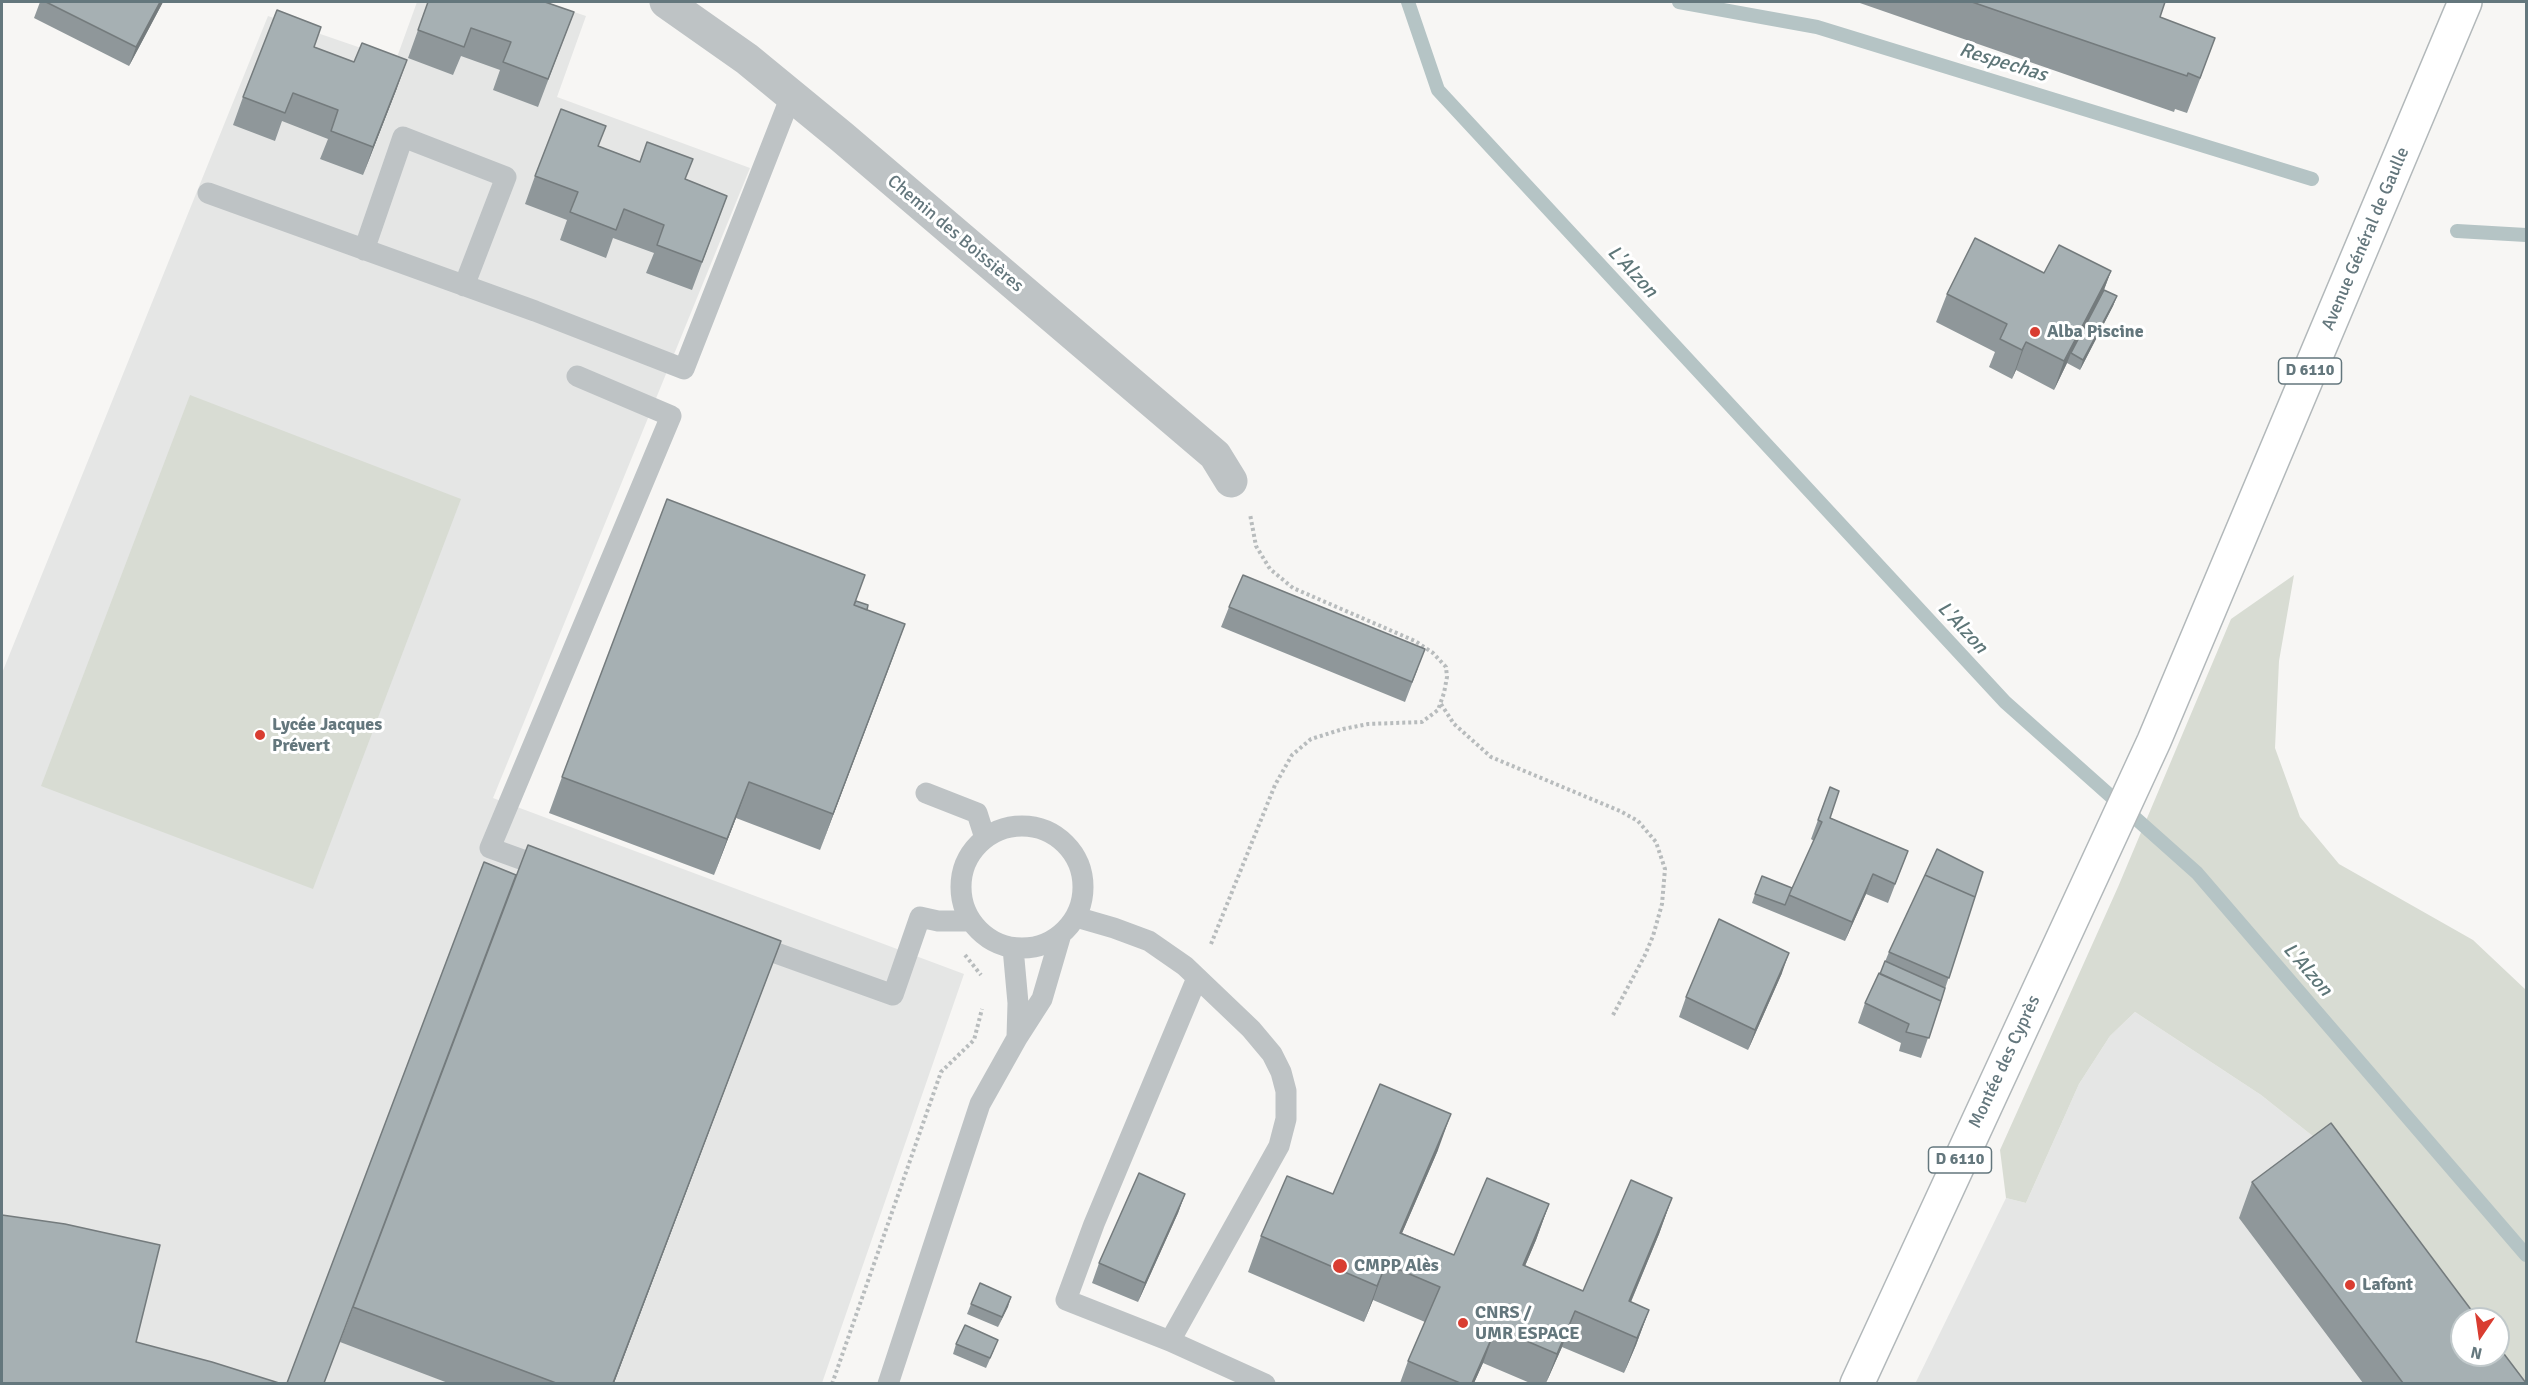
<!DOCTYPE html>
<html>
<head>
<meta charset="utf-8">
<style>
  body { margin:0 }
  #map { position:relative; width:2528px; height:1385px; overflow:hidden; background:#f7f6f4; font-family:Signika,sans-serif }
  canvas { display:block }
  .frame { position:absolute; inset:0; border:3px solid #64777d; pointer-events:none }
  .north { position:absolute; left:2450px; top:1307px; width:60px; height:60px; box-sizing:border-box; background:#fff; border:2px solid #c1c9cb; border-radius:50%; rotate:193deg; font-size:16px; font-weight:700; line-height:24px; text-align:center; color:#64777d }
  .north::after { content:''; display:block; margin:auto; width:21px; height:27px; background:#d93d31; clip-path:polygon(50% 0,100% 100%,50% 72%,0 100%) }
</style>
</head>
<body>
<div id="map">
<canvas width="2528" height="1385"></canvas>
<div class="frame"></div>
<div class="north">N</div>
</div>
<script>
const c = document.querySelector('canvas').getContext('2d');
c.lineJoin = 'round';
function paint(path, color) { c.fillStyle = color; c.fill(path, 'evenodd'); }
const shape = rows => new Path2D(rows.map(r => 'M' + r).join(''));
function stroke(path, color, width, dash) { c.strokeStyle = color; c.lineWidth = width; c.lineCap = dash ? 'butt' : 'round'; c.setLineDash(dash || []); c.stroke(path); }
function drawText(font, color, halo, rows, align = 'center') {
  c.font = font + ' Signika,sans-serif'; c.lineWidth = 6; c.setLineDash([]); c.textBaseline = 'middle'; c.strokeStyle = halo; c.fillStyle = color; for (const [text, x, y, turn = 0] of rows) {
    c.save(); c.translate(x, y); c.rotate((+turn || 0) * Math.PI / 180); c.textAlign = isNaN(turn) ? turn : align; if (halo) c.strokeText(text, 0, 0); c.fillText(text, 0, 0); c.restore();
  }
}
const built = shape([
  [417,2,544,2,586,16,557,97,750,168,493,798,964,974,822,1383,2,1383,2,673,268,16,396,60],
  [2135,1012,2261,1095,2329,1149,2401,1215,2475,1319,2462,1319,2462,1355,2498,1355,2520,1384,1915,1384,2006,1198,2026,1203,2079,1084,2110,1036]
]);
const green = shape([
  [190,395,461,499,313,889,41,786],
  [2294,575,2279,661,2275,748,2300,817,2339,864,2473,940,2526,990,2526,1383,2520,1383,2498,1352,2498,1319,2475,1319,2401,1215,2329,1149,2261,1095,2135,1012,2110,1036,2079,1084,2026,1203,2006,1198,2000,1150,2118,887,2231,619]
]);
const stream = shape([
  [1408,2,1438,90,2005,702,2197,873,2526,1255],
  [1679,2,1817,27,2312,179],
  [2457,231,2526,235]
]);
const path = shape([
  [1441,704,1454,724,1491,757,1620,811,1638,821,1656,842,1665,869,1662,904,1653,936,1645,955,1613,1015],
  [1211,944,1275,785,1292,755,1311,739,1343,729,1368,724,1422,722,1438,710,1444,693,1447,677,1446,667,1433,653,1415,641,1293,588,1270,569,1256,546,1250,514],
  [965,955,981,975],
  [832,1384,941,1072,974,1040,982,1009]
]);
const lane = shape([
  [208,193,535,311,684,369,791,96],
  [364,250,403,137,506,177,464,286],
  [926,793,977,813,985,838],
  '961 887a61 61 0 1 1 122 0a61 61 0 1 1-122 0Z',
  [548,869,490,848,671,416,577,376],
  [1076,917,1114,928,1149,941,1185,966,1251,1029,1272,1054,1281,1072,1286,1091,1286,1119,1279,1146,1170,1341],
  [751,944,893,995,920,917,938,921,970,921],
  [1013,948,1018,1003,1017,1037],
  [1197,978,1094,1224,1066,1300,1170,1341,1265,1384],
  [888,1384,980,1104,1017,1038,1042,999,1061,934]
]);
const street = shape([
  [666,2,747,59,842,137,1215,455,1231,481]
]);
const primary = shape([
  [1857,1384,2154,741,2465,2]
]);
const wall = shape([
  [40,2,163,2,129,66,34,18],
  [428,2,574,12,538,107,493,90,500,70,461,56,453,75,408,58],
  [1857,2,2165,2,2160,17,2202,74,2187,113,2175,109,2174,112],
  [314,47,397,88,363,175,320,159,328,139,282,121,275,141,233,125,243,97],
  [598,146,640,162,693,159,685,179,727,196,692,290,646,273,654,253,613,238,606,258,560,240,567,220,525,204,535,176],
  [2111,271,2104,290,2117,296,2113,306,2080,370,2067,363,2054,390,2016,370,2012,379,1989,367,1995,352,1936,322,1947,294,2044,273],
  [856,601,867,610,905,624,820,850,736,818,714,875,549,813,562,777],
  [1229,607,1418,668,1405,702,1221,627],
  [1830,787,1830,818,1908,851,1888,903,1866,894,1845,941,1752,903,1755,894,1792,888,1814,841,1811,839],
  [516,875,781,941,614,1383,448,1383,340,1342],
  [1975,897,1941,1001,1921,1058,1899,1051,1901,1043,1858,1023,1865,1003,1880,974,1889,952],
  [1782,973,1748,1050,1679,1017,1686,997],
  [1438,1150,1402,1233,1454,1255,1549,1204,1536,1240,1525,1266,1583,1291,1672,1198,1659,1234,1631,1302,1649,1310,1636,1345,1624,1373,1562,1347,1546,1383,1530,1383,1483,1363,1474,1383,1400,1383,1408,1361,1425,1322,1373,1300,1364,1322,1248,1272,1261,1236,1333,1194],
  [2252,1182,2526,1383,2363,1383,2239,1218],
  [1185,1194,1178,1213,1138,1302,1092,1283,1099,1263],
  [1011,1297,998,1327,967,1314,971,1304],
  [956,1344,994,1350,986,1368,953,1354]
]);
const shadedWall = shape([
  [160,2,163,2,129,66,136,47],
  [407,60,397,88,363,175,373,147],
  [2111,271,2100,300,2071,353,2067,363,2054,390,2064,361],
  [2117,296,2113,306,2080,370,2083,360],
  [2026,342,2016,370,2012,379,2022,350],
  [905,624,892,660,820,850,833,814],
  [749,782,736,818,714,875,727,839],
  [1873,874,1866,894,1845,941,1852,922],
  [781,941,614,1383,613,1383],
  [1789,953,1782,973,1748,1050,1755,1030],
  [1451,1114,1438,1150,1387,1268,1400,1233],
  [1185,1194,1178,1213,1138,1302,1145,1283],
  [1672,1198,1659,1234,1619,1330,1629,1301],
  [1549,1204,1536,1240,1510,1301,1523,1265],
  [1386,1264,1373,1300,1364,1322,1377,1286],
  [1011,1297,1008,1307,998,1327,1002,1317],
  [1649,1310,1636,1345,1624,1373,1637,1338],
  [1575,1311,1562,1347,1546,1383,1557,1354],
  [1496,1328,1483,1363,1474,1383,1472,1383]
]);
const building = shape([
  [46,2,160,2,136,47,46,2],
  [428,2,545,2,574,12,548,79,503,62,511,42,471,28,464,47,418,30,428,2],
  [1972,2,2165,2,2160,17,2215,38,2200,78,2188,73,2187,76,1972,2],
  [277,10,321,27,314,47,354,62,362,43,407,60,373,147,331,131,338,110,293,93,285,113,243,97,277,10],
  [561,109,606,126,598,146,640,162,647,142,693,159,685,179,727,196,702,262,657,245,664,225,624,209,616,230,570,212,578,192,535,176,561,109],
  [1975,238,2044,273,2059,245,2111,271,2064,361,2026,342,2022,350,2000,339,2007,324,1947,294,1975,238],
  [2104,290,2117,296,2083,360,2071,353,2104,290],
  [667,499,865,575,854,605,905,624,833,814,749,782,727,839,562,777,667,499],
  [1243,575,1425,649,1412,682,1229,607,1243,575],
  [856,601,868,605,867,610,854,605,856,601],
  [1830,787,1839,791,1830,818,1908,851,1895,884,1873,874,1852,922,1789,895,1822,822,1818,820,1830,787],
  [528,845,781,941,613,1383,556,1383,353,1307,528,845],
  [1937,849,1983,872,1975,897,1925,875,1937,849],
  [484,862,516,875,324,1383,287,1383,484,862],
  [1925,875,1975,897,1949,978,1889,952,1925,875],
  [1762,876,1792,888,1785,905,1755,894,1762,876],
  [1719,919,1789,953,1755,1030,1686,997,1719,919],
  [1885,961,1945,988,1941,1001,1880,974,1885,961],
  [1879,973,1941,1001,1929,1038,1906,1032,1909,1024,1865,1003,1879,973],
  [1380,1084,1451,1114,1400,1233,1454,1255,1487,1178,1549,1204,1523,1265,1583,1291,1631,1180,1672,1198,1629,1301,1649,1310,1637,1338,1575,1311,1557,1354,1496,1328,1472,1383,1460,1383,1408,1361,1440,1287,1386,1264,1377,1286,1261,1236,1287,1176,1333,1194,1380,1084],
  [2331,1123,2478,1319,2462,1319,2462,1355,2498,1355,2498,1346,2526,1383,2403,1383,2252,1182,2331,1123],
  [1139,1173,1185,1194,1145,1283,1099,1263,1139,1173],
  [2,1215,65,1224,160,1245,136,1342,212,1362,279,1383,2,1383,2,1215],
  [980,1283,1011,1297,1002,1317,971,1304,980,1283],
  [965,1325,998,1340,990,1358,956,1344,965,1325]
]);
const markers = [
  [2035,332,6,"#d93d31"],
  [260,735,6,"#d93d31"],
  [1340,1266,8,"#d93d31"],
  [2350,1285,6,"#d93d31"],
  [1463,1323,6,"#d93d31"]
];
const shields = [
  [2310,371,63],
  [1960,1160,63]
];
const shieldNames = [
  ["D 6110",2310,371],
  ["D 6110",1960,1160]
];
const streetNames = [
  ["Chemin des Boissières",955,234,40],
  ["Avenue Général de Gaulle",2366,239,-67],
  ["Montée des Cyprès",2005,1062,-65]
];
const poiNames = [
  ["Alba Piscine",2047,332],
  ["Lycée Jacques",272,725],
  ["Prévert",272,746],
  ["CMPP Alès",1354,1266],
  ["Lafont",2362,1285],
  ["CNRS /",1475,1313],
  ["UMR ESPACE",1475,1334]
];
const waterNames = [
  ["Respechas",2003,63,17],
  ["L'Alzon",1632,272,47],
  ["L'Alzon",1962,628,47],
  ["L'Alzon",2307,970,49]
];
paint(built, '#e5e6e5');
paint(green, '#d8dcd3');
stroke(stream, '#b5c4c5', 14);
stroke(primary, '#b2b8ba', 36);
stroke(path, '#b8bcbd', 4, [3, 3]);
stroke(lane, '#bec3c5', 21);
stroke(street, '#bec3c5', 33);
stroke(primary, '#fff', 33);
paint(wall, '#8f979a');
paint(shadedWall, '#747b7d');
paint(building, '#a6b0b3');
stroke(building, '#747b7d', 1.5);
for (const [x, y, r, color] of markers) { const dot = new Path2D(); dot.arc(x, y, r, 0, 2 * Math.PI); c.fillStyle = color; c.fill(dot); stroke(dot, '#fff', 2); }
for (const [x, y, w] of shields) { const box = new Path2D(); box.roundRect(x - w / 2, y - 13, w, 26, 4.5); c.fillStyle = '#fff'; c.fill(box); stroke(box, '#64777d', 1.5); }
drawText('bold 16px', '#64777d', null, shieldNames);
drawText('18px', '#64777d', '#fff', streetNames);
drawText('bold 18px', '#64777d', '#fff', poiNames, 'left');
drawText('italic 20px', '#5e7678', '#fff', waterNames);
</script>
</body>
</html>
